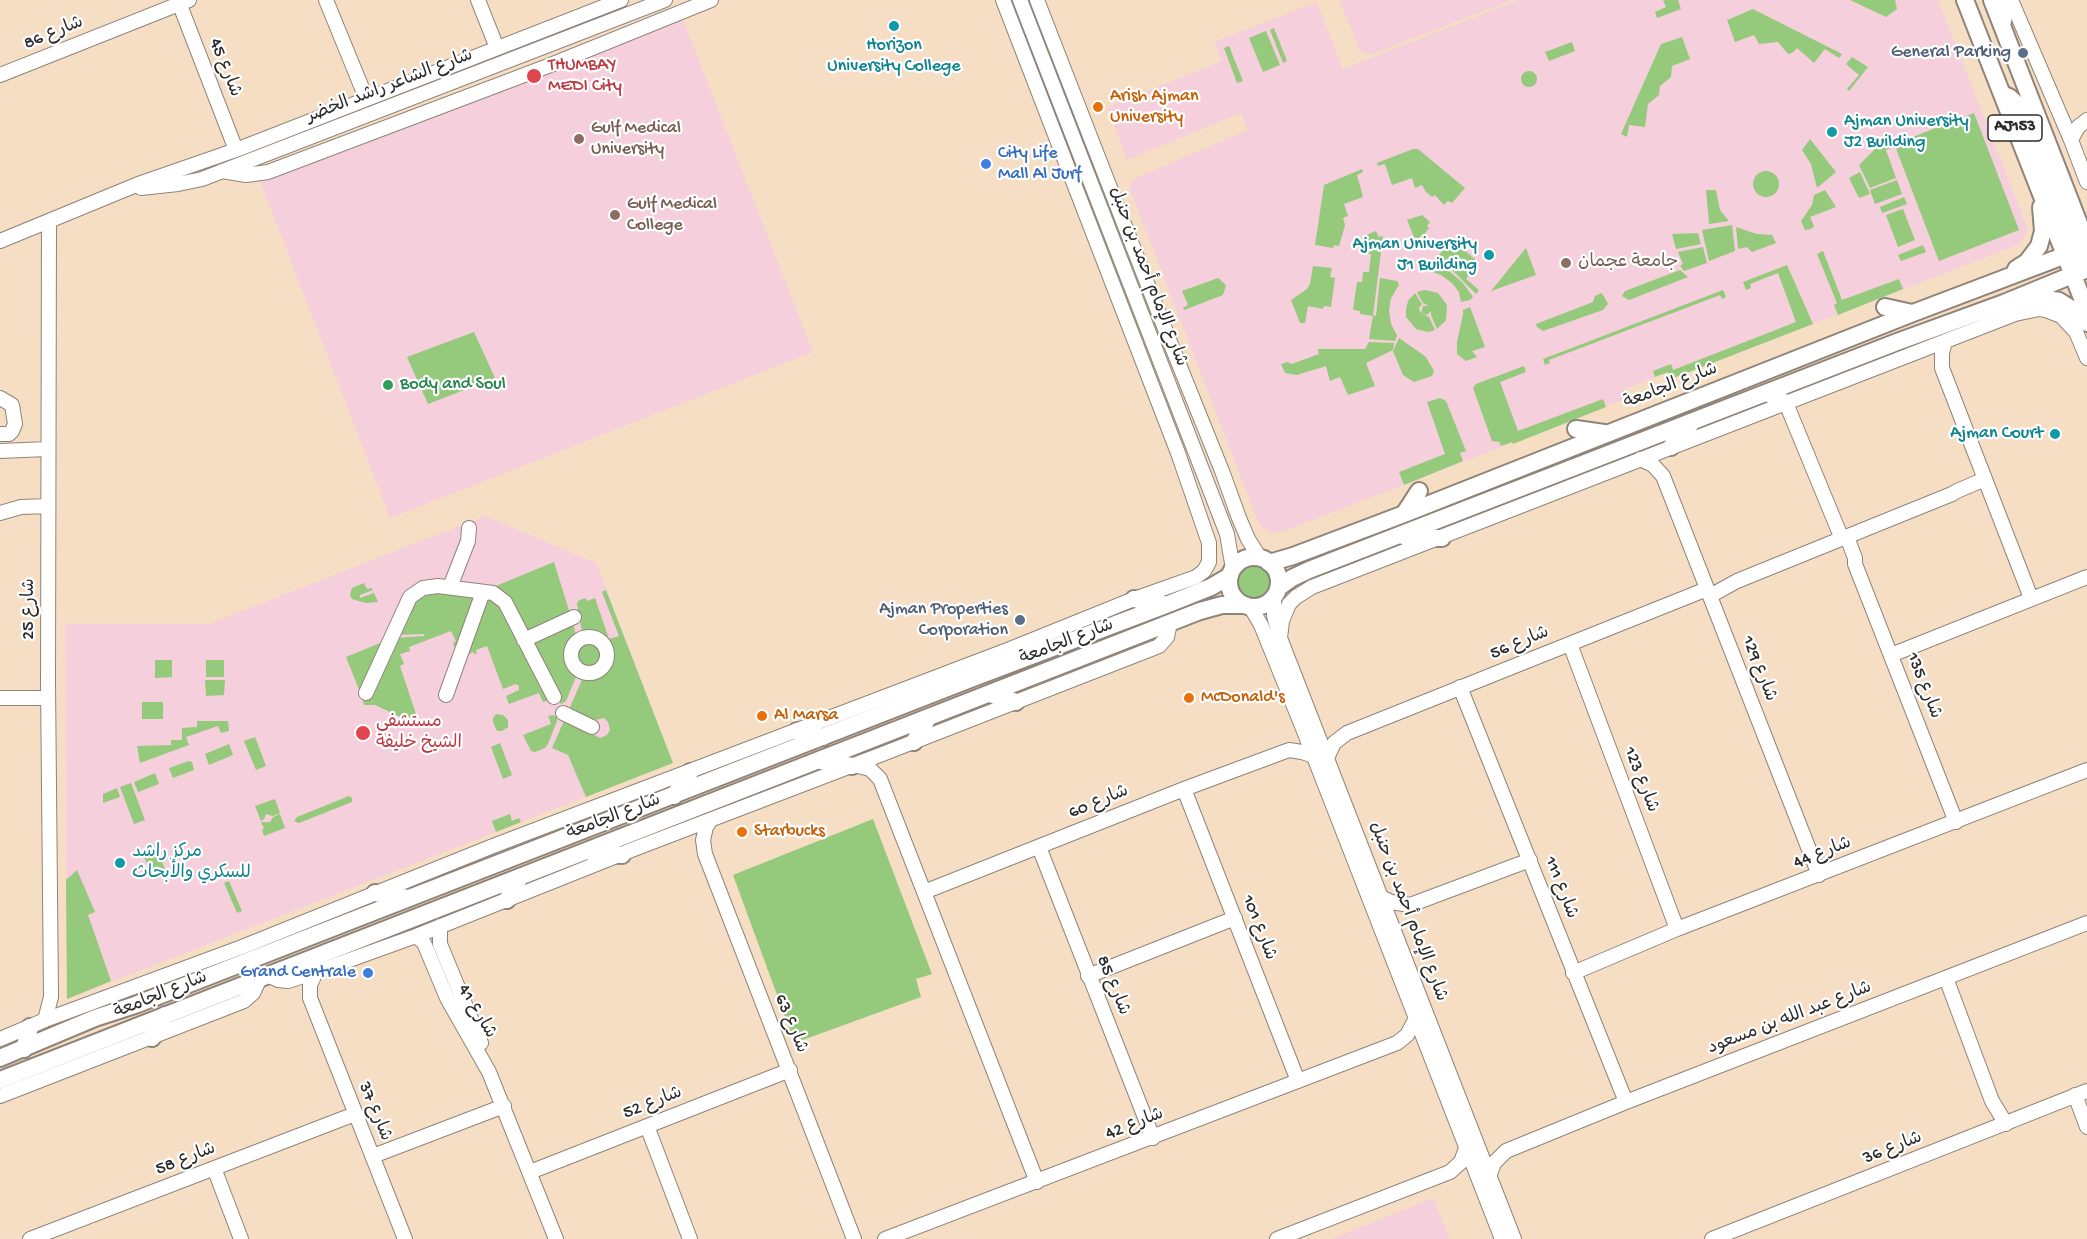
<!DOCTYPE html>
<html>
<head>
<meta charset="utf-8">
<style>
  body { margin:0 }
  canvas { display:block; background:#f6dec5 }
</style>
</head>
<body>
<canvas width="2087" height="1239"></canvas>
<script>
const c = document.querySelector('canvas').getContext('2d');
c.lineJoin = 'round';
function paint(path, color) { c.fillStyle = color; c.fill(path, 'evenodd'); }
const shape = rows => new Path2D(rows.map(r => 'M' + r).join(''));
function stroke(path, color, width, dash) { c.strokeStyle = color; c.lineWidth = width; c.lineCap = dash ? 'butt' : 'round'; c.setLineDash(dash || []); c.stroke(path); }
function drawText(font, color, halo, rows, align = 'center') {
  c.font = font + ' "Gochi Hand","Playpen Sans Arabic",sans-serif'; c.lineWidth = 4.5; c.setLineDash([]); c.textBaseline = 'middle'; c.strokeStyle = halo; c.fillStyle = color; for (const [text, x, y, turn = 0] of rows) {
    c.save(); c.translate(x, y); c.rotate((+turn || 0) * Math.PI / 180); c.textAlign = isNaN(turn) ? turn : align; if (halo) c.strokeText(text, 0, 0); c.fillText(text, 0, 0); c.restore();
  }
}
const built = shape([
  [1339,0,1512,0,1369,55,1360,51],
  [1519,0,1938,0,2028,229,2020,244,1671,379,1668,372,1655,377,1625,389,1628,398,1284,531,1273,533,1265,529,1259,524,1129,187,1134,179,1248,130,1241,113,1127,160,1107,107,1222,61,1214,42,1317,2,1343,69],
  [682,17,813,352,390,518,260,181],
  [485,516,596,563,673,763,67,999,65,624,209,624],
  [1433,1198,1450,1239,1332,1239]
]);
const green = shape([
  [1663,0,1678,0,1681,9,1657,18,1655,12,1666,7],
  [1850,0,1895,0,1897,9,1886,17],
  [1753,9,1842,54,1839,58,1825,49,1814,63,1797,48,1792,53,1788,54,1778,42,1759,44,1754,35,1735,42,1727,20],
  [1274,28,1287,61,1283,63,1270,30],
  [1266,31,1280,65,1263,72,1249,38],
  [1682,37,1690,59,1672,66,1671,77,1660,86,1659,95,1648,104,1645,127,1629,125,1627,137,1621,134,1661,44],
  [1572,42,1575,51,1549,61,1545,52],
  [1229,46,1243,81,1237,83,1224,48],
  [1852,57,1868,67,1849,91,1847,89,1859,75,1846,64],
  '1521 79a8 8 0 1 1 16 0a8 8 0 1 1-16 0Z',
  [1974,113,2019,230,1939,261,1895,146,1886,150,1896,178,1870,188,1859,165,1877,147,1898,139,1900,142],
  [1810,139,1836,172,1817,188,1811,164,1802,150],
  [1413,149,1418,149,1465,188,1452,203,1448,201,1444,205,1435,195,1432,197,1426,192,1422,185,1415,188,1412,178,1392,185,1385,164,1378,166,1377,163],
  [1362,169,1363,172,1357,175,1363,197,1344,204,1348,216,1343,218,1345,225,1339,246,1334,245,1333,248,1315,245,1324,185],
  '1753 184a13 13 0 1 1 26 0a13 13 0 1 1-26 0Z',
  [1860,172,1870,194,1859,198,1849,178],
  [1897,180,1902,194,1875,204,1870,190],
  [1706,190,1716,190,1720,210,1729,221,1709,224],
  [1825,190,1836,207,1810,217,1814,226,1811,229,1805,230,1801,221,1812,205,1814,195],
  [1904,197,1907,204,1882,213,1880,207],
  [1903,209,1915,240,1898,247,1886,215],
  [1422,215,1430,222,1427,226,1429,228,1425,233,1426,234,1423,238,1420,236,1419,240,1414,237,1407,220],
  [1732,225,1735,251,1709,261,1702,230],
  [1736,227,1757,234,1772,235,1776,243,1752,252,1747,247,1738,249],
  [1376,231,1379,237,1383,236,1373,315,1376,316,1380,278,1397,281,1399,285,1391,298,1389,311,1391,324,1397,335,1395,341,1369,339,1373,316,1360,314,1360,311,1353,310,1357,282,1362,282,1363,272,1369,272,1371,254,1366,253,1366,250,1360,249,1362,237],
  [1698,233,1701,244,1676,249,1672,234],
  [1455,242,1477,261,1473,266,1475,267,1466,279,1479,290,1476,294,1438,256,1449,244,1451,246],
  [1923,245,1926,252,1901,261,1898,255],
  [1703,247,1707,263,1684,271,1680,266,1683,264,1678,252],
  [1526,248,1536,275,1491,291],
  [1823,251,1842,300,1899,279,1903,289,1838,315,1834,305,1837,303,1817,254],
  [1435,259,1463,283,1473,297,1470,300,1461,302,1459,292,1452,283,1441,275,1427,270],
  [1787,265,1813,324,1671,379,1668,372,1655,377,1653,371,1671,364,1673,370,1796,322,1778,273,1750,284,1751,288,1746,290,1743,282],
  [1313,266,1332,268,1330,277,1335,278,1331,307,1324,306,1323,309,1308,306,1305,323,1300,323,1291,300,1307,289,1310,284],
  [1680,270,1688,277,1629,300,1622,296,1625,291],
  [1218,278,1226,285,1223,295,1184,310,1183,308,1188,305,1182,291],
  [1425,290,1438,293,1447,305,1446,320,1437,329,1431,315,1431,311,1427,315,1422,314,1429,317,1435,330,1428,332,1416,329,1406,317,1406,309,1408,301,1415,293,1422,304,1419,308,1421,314,1423,306,1429,306,1423,303,1417,292],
  [1723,290,1726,297,1722,299,1720,295,1549,360,1550,363,1545,365,1543,359],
  [1602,293,1608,304,1603,310,1543,331,1537,327,1536,324,1593,302,1595,296],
  [1470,307,1485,347,1472,351,1477,357,1466,361,1457,354,1457,342,1463,315,1463,310],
  [474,332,495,378,428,404,407,357],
  [1399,338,1426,357,1434,371,1432,376,1414,382,1403,375,1393,351],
  [1369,342,1394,343,1393,350,1366,363,1375,386,1348,395,1340,377,1330,381,1326,366,1297,375,1285,373,1281,364,1287,362,1292,364,1319,354,1318,349,1365,349],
  [1524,366,1526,372,1500,382,1518,431,1603,399,1606,407,1513,444,1512,442,1501,446,1499,442,1492,441,1473,388,1476,384],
  [1440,398,1446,401,1466,451,1460,453,1463,461,1404,485,1399,472,1445,454,1427,402],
  '1232 582a21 21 0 1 1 42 0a21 21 0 1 1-42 0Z',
  [554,562,571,617,528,636,491,588],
  [364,583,367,589,372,588,373,590,360,595,360,598,374,593,378,602,366,603,352,599,350,595,352,588],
  [606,590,673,763,586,797,568,755,552,748,566,716,592,728,593,734,600,738,607,735,610,730,608,722,604,718,595,720,593,725,567,714,584,675,592,675,600,672,605,667,609,659,608,649,601,639,590,636,583,637,577,604,578,601,585,598,587,601,595,598,609,639,619,636,602,592],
  [418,592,476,592,463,645,454,646,453,643,456,641,451,631,409,647,410,651,400,654,404,664,400,666,416,714,413,723,375,705,364,705,363,701,393,638,424,636,424,634,394,635],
  [495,596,552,699,543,702,539,693,509,704,506,696,519,690,519,686,516,684,503,689,487,646,476,650,477,653,474,654,473,652,469,654,465,649,483,597],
  [573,623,577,641,572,647,570,656,572,665,578,672,566,701,561,704,529,646,529,640],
  [380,643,386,647,362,697,346,657],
  '578 655a11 11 0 1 1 22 0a11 11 0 1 1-22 0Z',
  [155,660,172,660,172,677,155,678],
  [206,660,224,660,224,677,206,677],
  [205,680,225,680,224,695,206,696],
  [142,702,163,702,163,719,142,719],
  [496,714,503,715,508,720,508,727,502,731,497,731,493,722,493,718],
  [553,715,557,717,557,721,548,744,545,748,535,752,531,751,523,735,551,724,548,716],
  [197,721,228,721,229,731,221,733,218,726,186,737,189,745,140,763,137,746,171,745,171,740,182,740,182,728,197,727],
  [255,737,266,766,256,770,244,741],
  [500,743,512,775,503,779,491,747],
  [229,744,233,755,209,765,205,754],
  [189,761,192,762,194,770,173,778,169,768],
  [155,773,159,784,138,792,134,782],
  [131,783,145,820,134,824,120,787],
  [117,788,120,797,103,803,103,794],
  [349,796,352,798,352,802,299,823,294,821,297,817],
  [275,799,280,813,273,816,266,814,264,819,261,821,255,806],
  [280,814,285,828,264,836,262,830,264,828,261,822,270,822,273,817],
  [510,814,512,821,519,818,521,822,496,832,492,821],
  [873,819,932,974,916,979,921,997,800,1041,791,1033,733,875],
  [156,847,167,874,154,880,142,852],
  [77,870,95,912,88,915,111,981,67,999,66,880],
  [229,881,242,911,237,913,224,883]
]);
const minor = shape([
  [178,0,236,150],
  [326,0,366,98],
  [478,0,497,48],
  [1020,0,1227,534,1233,569],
  [1037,0,1172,347,1222,471,1239,518,1248,539,1260,558],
  [2011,0,2071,140,2087,182],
  [0,75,189,0],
  [2071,140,2078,127,2087,120],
  [222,171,246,175,268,172,548,66,711,0],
  [141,188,178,184,202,179,665,0],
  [0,241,141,183,236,150,621,0],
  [1945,342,1942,353,1942,368,2031,598],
  [0,398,12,405,15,424,12,431,9,434,0,434],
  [1786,403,1842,539],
  [0,451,47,449],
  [1640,459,1653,465,1663,476,1819,875],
  [0,513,21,507,48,506],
  [1847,537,1855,558,1855,564,1956,822],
  [450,587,468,541,469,528],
  [1274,596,1274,616,1280,638,1514,1239],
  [1710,596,1737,581,1952,494,1957,491,1985,479],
  [1250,606,1261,625,1302,726,1502,1239],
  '571 655a18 18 0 1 1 36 0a18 18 0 1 1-36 0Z',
  [1280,638,1282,621,1289,604,1296,597,1312,587,2015,314,2039,309,2046,310,2061,316,2076,332,2087,358],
  [524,640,574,617],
  [1570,644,1677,929],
  [1891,655,2087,577],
  [1460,687,1626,1102],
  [366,693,410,597,423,588,438,586,493,593,505,602,554,697],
  [446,695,483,592],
  [0,698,48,698],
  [563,713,592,727],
  [1327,758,1334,743,1347,733,1707,589],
  [854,765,870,769,880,779,1037,1182],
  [1184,789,1298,1081],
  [710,821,706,827,703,840,705,854,854,1239],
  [1039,847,1153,1138],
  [924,892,1184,789,1289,750,1302,752,1314,756],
  [1381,897,1391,902,1410,905,1530,860],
  [440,926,440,944,481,1043],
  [416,936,424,943,447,998,489,1072,556,1239],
  [316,972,310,985,310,998,405,1239],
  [1573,973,1677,929,2087,770],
  [267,975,278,980,288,981,316,972,416,936,634,849,885,753,1159,646,1167,637,1170,623],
  [1088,976,1235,918],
  [1946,978,1992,1101,2006,1124],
  [45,1020,51,997,48,682,49,221],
  [0,1039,45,1020,242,947,493,846,1010,649,1134,599,1196,577,1204,571,1209,562,1209,543,1178,453,1003,0],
  [2075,1095,2087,1127],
  [0,1096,244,1001,253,993,260,978],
  [647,1126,690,1239],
  [373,1156,504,1106],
  [214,1168,241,1239],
  [530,1172,790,1070],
  [1490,1174,1494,1163,1506,1151,1626,1102,2087,923],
  [30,1239,355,1114],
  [885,1239,1397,1043,1407,1035,1416,1018],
  [1277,1239,1450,1172,1461,1162,1466,1148],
  [1712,1239,2087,1091]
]);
const major = shape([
  [1965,0,2087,311],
  [1992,0,2087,244],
  [2002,25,2008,0],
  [2002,94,2009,97,2020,107,2071,236,2083,259],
  [2016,269,2027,262,2039,246,2043,231,2041,207],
  [2022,301,2042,298,2059,301,2075,311,2087,323],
  [1885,307,1912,313],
  [1767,393,1786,403],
  [1576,429,1604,433],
  [1671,447,1690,425],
  [1404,514,1419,491],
  [1405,537,1442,538],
  '1229 582a25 25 0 1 1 50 0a25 25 0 1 1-50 0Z',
  [1269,563,1293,556,1404,514,1913,313,2087,247],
  [1278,588,1292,578,1309,570,1897,342,2004,303,2087,269],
  [1134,599,1163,604],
  [990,694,1016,702],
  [797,731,823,737],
  [914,742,928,718],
  [821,761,852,766],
  [674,796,690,772],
  [590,852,622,855],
  [375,893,408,898],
  [507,900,520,877],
  [152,1038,165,1015],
  [24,1049,30,1027],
  [0,1058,95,1018,135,1005,973,678,1166,605,1211,587,1230,576],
  [0,1080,1200,611,1222,605,1245,605]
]);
const markers = [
  [894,26,6,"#0f9aa8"],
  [2023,53,6,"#5c6f8a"],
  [534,76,8,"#e0444e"],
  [1098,107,6,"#e8710a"],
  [1832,132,6,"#0f9aa8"],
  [579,139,6,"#8d6e63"],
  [986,164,6,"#3f7fe0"],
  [615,215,6,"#8d6e63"],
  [1489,255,6,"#0f9aa8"],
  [1566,263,6,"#8d6e63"],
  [388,385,6,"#2e9e5b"],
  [2055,434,6,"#0f9aa8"],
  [1020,620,6,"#5c6f8a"],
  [1189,698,6,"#e8710a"],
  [762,716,6,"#e8710a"],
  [363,733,8,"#e0444e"],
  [742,832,6,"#e8710a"],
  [120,863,6,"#0f9aa8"],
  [368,973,6,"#3f7fe0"]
];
const shields = [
  [2015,128,54]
];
const shieldNames = [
  ["AJ153",2015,128]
];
const streetNames = [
  ["شارع 86",54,34,-22],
  ["شارع 45",224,68,69],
  ["شارع الشاعر راشد الخضر",390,87,-21],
  ["شارع الإمام أحمد بن حنبل",1147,277,69],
  ["شارع الجامعة",1671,387,-21],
  ["شارع 25",30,609,-90],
  ["شارع الجامعة",1067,643,-21],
  ["شارع 56",1520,644,-22],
  ["شارع 129",1758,669,69],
  ["شارع 135",1923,686,69],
  ["شارع 123",1640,780,69],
  ["شارع 60",1099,803,-22],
  ["شارع الجامعة",614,818,-21],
  ["شارع 44",1823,854,-21],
  ["شارع 111",1560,888,69],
  ["شارع الإمام أحمد بن حنبل",1407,912,69],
  ["شارع 101",1258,928,69],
  ["شارع 85",1112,986,68],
  ["شارع الجامعة",161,996,-22],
  ["شارع 41",476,1012,60],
  ["شارع عبد الله بن مسعود",1790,1019,-21],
  ["شارع 63",790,1024,68],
  ["شارع 52",653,1104,-21],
  ["شارع 37",374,1112,68],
  ["شارع 42",1135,1125,-21],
  ["شارع 36",1893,1149,-21],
  ["شارع 58",186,1160,-21]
];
const cultureNames = [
  ["Horizon",894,46,"center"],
  ["University College",894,67,"center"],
  ["Ajman University",1844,122],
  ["J2 Building",1844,143],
  ["Ajman University",1477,245,"right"],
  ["J1 Building",1477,266,"right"],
  ["Ajman Court",2043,434,"right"],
  ["مركز راشد",132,853],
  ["للسكري والأبحاث",132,874]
];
const serviceNames = [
  ["General Parking",2011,53],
  ["Ajman Properties",1008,610],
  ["Corporation",1008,631]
];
const healthNames = [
  ["THUMBAY",548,66],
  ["MEDI City",548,87],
  ["مستشفى",376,723],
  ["الشيخ خليفة",376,744]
];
const foodNames = [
  ["Arish Ajman",1110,97],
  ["University",1110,118],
  ["McDonald's",1201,698],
  ["Al Marsa",774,716],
  ["Starbucks",754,832]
];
const educationNames = [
  ["Gulf Medical",591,129],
  ["University",591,150],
  ["Gulf Medical",627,205],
  ["College",627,226],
  ["جامعة عجمان",1578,263]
];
const shopNames = [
  ["City Life",998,154],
  ["Mall Al Jurf",998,175],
  ["Grand Centrale",356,973,"right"]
];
const leisureNames = [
  ["Body and Soul",400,385]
];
paint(built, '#f5cfdb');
paint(green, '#95c97b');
stroke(minor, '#908478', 16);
stroke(major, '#908478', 20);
stroke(minor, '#fff', 14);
stroke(major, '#fff', 16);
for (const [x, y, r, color] of markers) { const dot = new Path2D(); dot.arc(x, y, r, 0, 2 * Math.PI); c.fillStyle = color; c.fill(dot); stroke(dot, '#fff', 2); }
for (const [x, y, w] of shields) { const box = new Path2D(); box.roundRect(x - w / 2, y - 13, w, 26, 4.5); c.fillStyle = '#fff'; c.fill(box); stroke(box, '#2b2b2b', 1.5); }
drawText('bold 16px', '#2b2b2b', null, shieldNames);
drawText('18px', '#2b2b2b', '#fff', streetNames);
drawText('18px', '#0d838f', '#fff', cultureNames, 'left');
drawText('18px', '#4e5e75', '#fff', serviceNames, 'right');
drawText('18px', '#be3a42', '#fff', healthNames, 'left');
drawText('18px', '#c56008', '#fff', foodNames, 'left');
drawText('18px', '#785e54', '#fff', educationNames, 'left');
drawText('18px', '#366cbe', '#fff', shopNames, 'left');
drawText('18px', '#27864d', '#fff', leisureNames, 'left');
</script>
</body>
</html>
